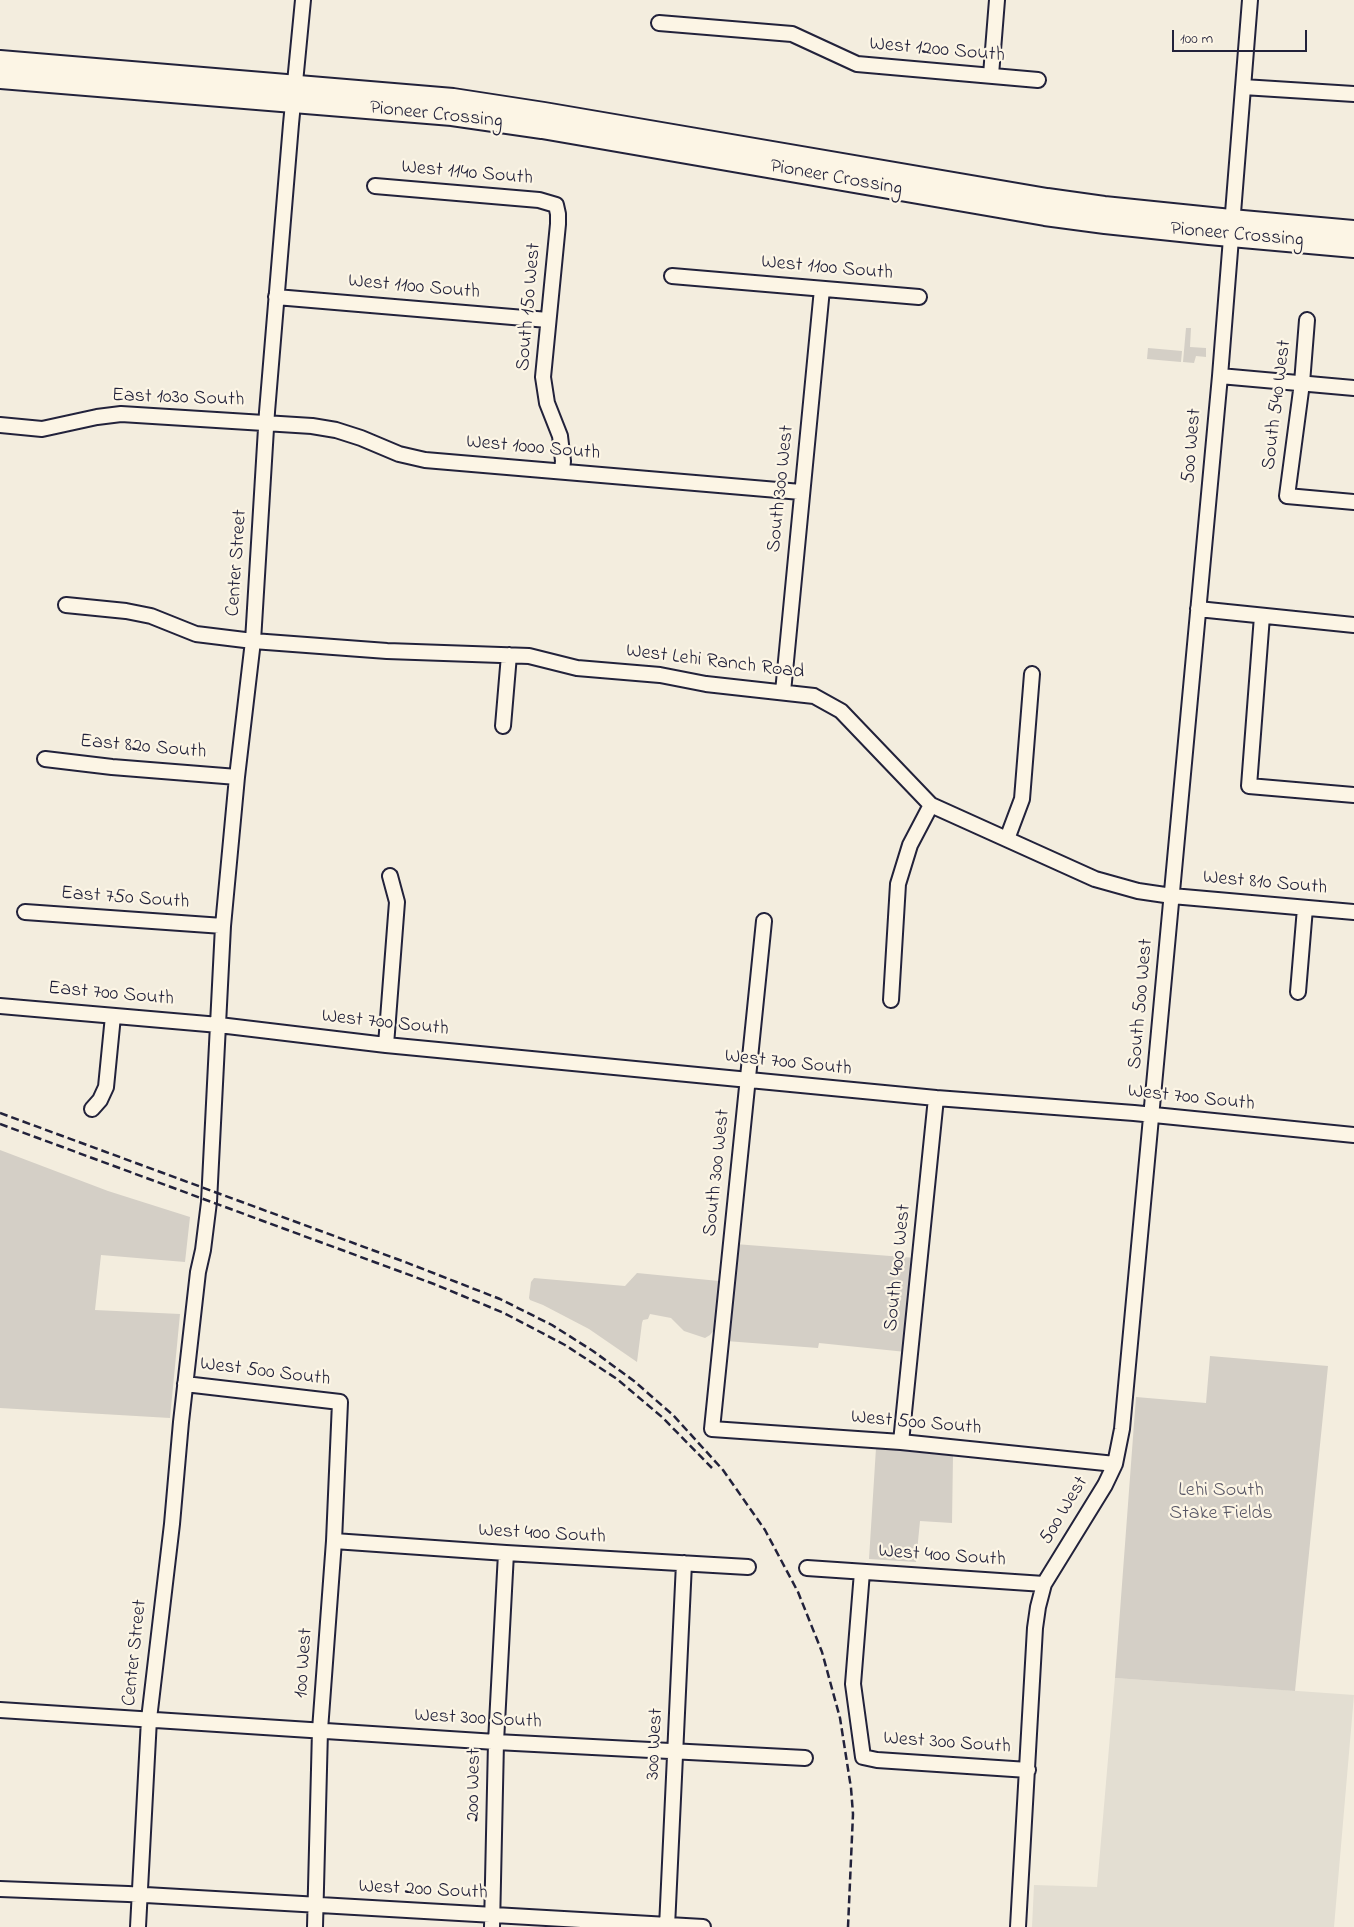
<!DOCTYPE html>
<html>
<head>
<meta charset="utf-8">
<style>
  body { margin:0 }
  #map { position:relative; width:1354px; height:1927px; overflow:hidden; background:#f3edde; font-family:"Indie Flower",sans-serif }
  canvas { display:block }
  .scale { position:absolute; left:1172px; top:30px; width:135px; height:22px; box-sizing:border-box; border:2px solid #22223b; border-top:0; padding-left:6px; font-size:15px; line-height:18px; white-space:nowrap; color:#22223b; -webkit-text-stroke:4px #fcf5e5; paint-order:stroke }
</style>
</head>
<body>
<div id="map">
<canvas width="1354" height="1927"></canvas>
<div class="scale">100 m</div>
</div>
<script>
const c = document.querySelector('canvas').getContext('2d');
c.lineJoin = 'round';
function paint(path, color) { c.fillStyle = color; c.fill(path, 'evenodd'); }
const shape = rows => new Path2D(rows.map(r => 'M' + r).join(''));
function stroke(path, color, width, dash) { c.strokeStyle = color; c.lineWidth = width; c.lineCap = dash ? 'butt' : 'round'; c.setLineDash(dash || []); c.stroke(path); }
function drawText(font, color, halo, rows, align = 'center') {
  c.font = font + ' "Indie Flower",sans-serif'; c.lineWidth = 4.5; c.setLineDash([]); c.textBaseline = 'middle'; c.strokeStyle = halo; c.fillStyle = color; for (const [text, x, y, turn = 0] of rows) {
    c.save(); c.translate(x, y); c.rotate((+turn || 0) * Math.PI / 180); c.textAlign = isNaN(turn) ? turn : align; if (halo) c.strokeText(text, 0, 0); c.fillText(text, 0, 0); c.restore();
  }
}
const built = shape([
  [1115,1678,1354,1695,1334,1927,1032,1927,1034,1885,1097,1887]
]);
const green = shape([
  [1186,328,1191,328,1190,347,1206,348,1206,357,1196,356,1194,363,1183,362],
  [1148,348,1182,351,1181,362,1147,359],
  [0,1150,108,1191,190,1217,185,1262,101,1255,95,1310,180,1314,170,1418,0,1408],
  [735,1244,916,1258,906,1352,819,1343,818,1348,726,1341],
  [637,1273,719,1281,715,1329,710,1335,705,1338,684,1331,671,1318,650,1314,648,1319,643,1320,642,1323,637,1362,589,1329,543,1305,530,1300,529,1298,531,1282,534,1278,625,1286],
  [1210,1356,1328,1366,1295,1691,1115,1678,1136,1397,1206,1403],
  [876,1448,953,1456,952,1523,920,1521,916,1562,869,1559]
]);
const minor = shape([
  [659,23,792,34,857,64,1038,80],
  [991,75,997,0],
  [1243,87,1354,94],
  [375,186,539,200,556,205,558,214,558,224,543,377,547,403,560,436,563,461,562,471],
  [672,276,919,297],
  [276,297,548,320],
  [1307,320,1302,383,1287,496,1354,502],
  [1220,376,1354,388],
  [0,425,42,429,97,417,121,414,312,426,336,430,361,438,399,454,425,460,801,492],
  [66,605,126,611,151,616,196,634,253,641,387,651,529,656,577,668,660,675,706,684,814,696,841,711,931,805,1095,879,1138,891,1172,896,1354,912],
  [1198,609,1354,625],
  [1262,616,1249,786,1354,795],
  [783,692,822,289],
  [503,726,509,655],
  [45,759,112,767,237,777],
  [1007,839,1022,799,1032,674],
  [25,912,223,926],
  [764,921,712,1429,901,1442,1115,1464],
  [1298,992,1305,908],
  [891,1000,898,884,910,845,931,805],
  [0,1006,219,1025,386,1045,936,1098,1134,1113,1354,1135],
  [386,1045,397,902,390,876],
  [92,1109,100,1100,106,1087,113,1016],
  [185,1384,340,1402,334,1541,320,1730,315,1927],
  [901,1442,936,1098],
  [334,1541,506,1553,748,1567],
  [807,1568,1044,1584],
  [862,1572,853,1684,863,1757,877,1760,1028,1770],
  [0,1710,496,1742,805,1758],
  [0,1889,128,1894,703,1927],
  [138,1927,149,1719,172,1524,181,1422,198,1272,203,1250,209,1202,223,926,237,777,253,641,267,412,291,124,303,0],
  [492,1927,496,1742,506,1553],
  [667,1927,684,1563],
  [1018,1927,1035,1628,1038,1607,1044,1584,1105,1485,1115,1464,1122,1429,1220,376,1250,0]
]);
const highway = shape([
  [0,61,453,99,544,113,1047,199,1104,207,1231,220,1354,231],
  [0,78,452,115,542,128,1045,215,1105,223,1209,234,1354,247]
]);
const rail = shape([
  [0,1113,405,1262,500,1299,552,1325,593,1351,634,1381,673,1415,723,1470,765,1530,798,1592,822,1652,840,1718,851,1788,853,1814,848,1927],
  [0,1124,434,1284,504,1313,565,1345,617,1379,662,1417,712,1468]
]);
const streetNames = [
  ["West 1200 South",937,51,5],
  ["Pioneer Crossing",436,116,6],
  ["West 1140 South",467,174,5],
  ["Pioneer Crossing",836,179,10],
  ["Pioneer Crossing",1237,236,5],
  ["West 1100 South",827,269,5],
  ["West 1100 South",414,288,5],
  ["South 150 West",530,307,-85],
  ["East 1030 South",178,399,2],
  ["South 540 West",1278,405,-83],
  ["500 West",1193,446,-85],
  ["West 1000 South",533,449,5],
  ["South 300 West",782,489,-84],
  ["Center Street",238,563,-86],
  ["West Lehi Ranch Road",715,663,7],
  ["East 820 South",143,748,5],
  ["West 810 South",1265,884,5],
  ["East 750 South",125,899,4],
  ["East 700 South",111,995,5],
  ["South 500 West",1142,1004,-85],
  ["West 700 South",385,1024,6],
  ["West 700 South",788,1064,6],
  ["West 700 South",1191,1099,6],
  ["South 300 West",718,1173,-84],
  ["South 400 West",899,1268,-84],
  ["West 500 South",265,1373,7],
  ["West 500 South",916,1424,5],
  ["500 West",1065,1511,-59],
  ["West 400 South",542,1535,3],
  ["West 400 South",942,1557,4],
  ["Center Street",136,1653,-84],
  ["100 West",305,1663,-86],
  ["West 300 South",478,1720,3],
  ["300 West",656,1744,-87],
  ["West 300 South",947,1744,4],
  ["200 West",475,1785,-89],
  ["West 200 South",423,1891,3]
];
const parkNames = [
  ["Lehi South",1221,1492],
  ["Stake Fields",1221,1515]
];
paint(built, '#e3ded2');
paint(green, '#d4cfc6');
stroke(minor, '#22223b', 18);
stroke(highway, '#22223b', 24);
stroke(minor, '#fcf5e5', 14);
stroke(highway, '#fcf5e5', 20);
stroke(rail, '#22223b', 2.5, [8, 4]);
drawText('20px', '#22223b', '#fcf5e5', streetNames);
drawText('20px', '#575665', '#fcf5e5', parkNames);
</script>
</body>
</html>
